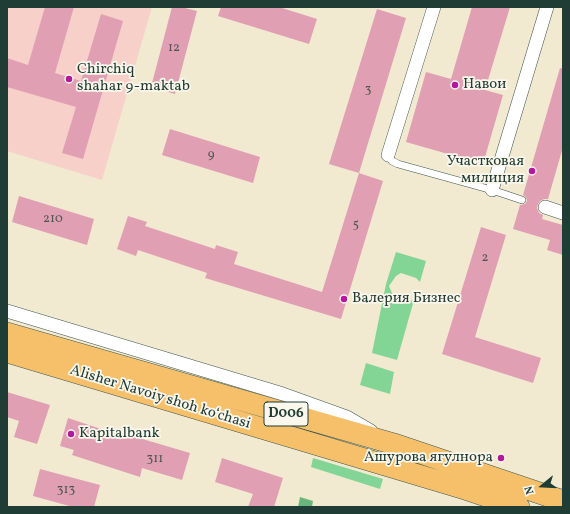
<!DOCTYPE html>
<html>
<head>
<meta charset="utf-8">
<style>
  body { margin:0 }
  #map { position:relative; width:570px; height:514px; overflow:hidden; background:#f1ead1; font-family:Vollkorn,serif }
  canvas { display:block }
  .frame { position:absolute; inset:0; border:8px solid #1f3d34; pointer-events:none }
  .north { position:absolute; left:522px; top:466px; width:40px; height:40px; -webkit-text-stroke:3px #fbf7ec; paint-order:stroke; rotate:252deg; font-size:11px; font-weight:700; line-height:16px; text-align:center; color:#1f3d34 }
  .north::after { content:''; display:block; margin:auto; width:14px; height:18px; background:#1f3d34; clip-path:polygon(50% 0,100% 100%,50% 72%,0 100%) }
</style>
</head>
<body>
<div id="map">
<canvas width="570" height="514"></canvas>
<div class="frame"></div>
<div class="north">N</div>
</div>
<script>
const c = document.querySelector('canvas').getContext('2d');
c.lineJoin = 'round';
function paint(path, color) { c.fillStyle = color; c.fill(path, 'evenodd'); }
const shape = rows => new Path2D(rows.map(r => 'M' + r).join(''));
function stroke(path, color, width, dash) { c.strokeStyle = color; c.lineWidth = width; c.lineCap = dash ? 'butt' : 'round'; c.setLineDash(dash || []); c.stroke(path); }
function drawText(font, color, halo, rows, align = 'center') {
  c.font = font + ' Vollkorn,serif'; c.lineWidth = 3.5; c.setLineDash([]); c.textBaseline = 'middle'; c.strokeStyle = halo; c.fillStyle = color; for (const [text, x, y, turn = 0] of rows) {
    c.save(); c.translate(x, y); c.rotate((+turn || 0) * Math.PI / 180); c.textAlign = isNaN(turn) ? turn : align; if (halo) c.strokeText(text, 0, 0); c.fillText(text, 0, 0); c.restore();
  }
}
const built = shape([
  [7,7,152,7,102,180,7,151]
]);
const green = shape([
  [396,252,426,261,420,282,416,278,401,273,396,276,389,286,392,293,402,302,414,300,397,360,372,353,386,284],
  [366,363,394,372,390,394,360,385],
  [313,458,383,479,380,489,311,467]
]);
const forest = shape([
  [300,497,313,501,312,507,298,507]
]);
const building = shape([
  [45,7,74,7,55,73,81,81,101,14,123,21,83,159,62,153,76,107,7,87,7,58,28,65],
  [172,7,181,7,197,11,175,94,151,87],
  [221,7,279,7,317,19,309,44,218,16],
  [472,7,510,7,485,90,503,95,483,164,406,142,426,72,451,79],
  [377,9,406,18,359,173,329,164],
  [560,68,563,69,563,147,548,199,544,199,540,201,538,204,537,208,539,213,543,215,542,219,563,225,563,255,547,250,550,240,513,229,520,205,525,204,527,201,526,197,523,195],
  [170,129,260,157,253,183,162,155],
  [359,173,383,181,341,319,205,278,207,273,138,250,136,256,117,249,128,216,147,222,145,226,215,249,216,245,238,252,234,264,322,292],
  [19,196,94,219,87,245,12,222],
  [481,227,506,235,475,337,541,358,533,383,442,354],
  [7,392,50,405,37,444,14,437,19,421,7,417],
  [68,418,128,438,129,435,190,453,182,480,142,468,140,477,72,455,74,450,60,446],
  [222,458,283,478,274,507,248,507,253,494,215,482],
  [40,469,100,485,94,507,73,507,33,496]
]);
const lane = shape([
  [388,155,392,161,398,164,492,190,522,200]
]);
const street = shape([
  [388,155,434,7],
  [492,190,547,7],
  [545,207,563,213],
  [7,311,283,394,347,417,371,431]
]);
const primary = shape([
  [7,333,394,444,563,501],
  [7,352,465,489,519,507]
]);
const markers = [
  [69,79,4,"#b5179e"],
  [455,85,4,"#b5179e"],
  [532,171,4,"#b5179e"],
  [344,299,4,"#b5179e"],
  [71,434,4,"#b5179e"],
  [501,458,4,"#b5179e"]
];
const numberNames = [
  ["12",174,49],
  ["3",368,91],
  ["9",211,156],
  ["210",53,220],
  ["5",356,226],
  ["2",485,259],
  ["311",155,460],
  ["313",66,491]
];
const shields = [
  [286,414,44]
];
const shieldNames = [
  ["D006",286,414]
];
const poiNames = [
  ["Chirchiq",77,70],
  ["shahar 9-maktab",77,87],
  ["Навои",463,85],
  ["Участковая",524,162,"right"],
  ["милиция",524,179,"right"],
  ["Валерия Бизнес",352,299],
  ["Kapitalbank",79,434],
  ["Ашурова ягулнора",493,458,"right"]
];
const streetNames = [
  ["Alisher Navoiy shoh koʻchasi",160,398,17]
];
paint(built, '#f7d0c9');
paint(green, '#83d595');
paint(forest, '#6ab67e');
paint(building, '#e09fb3');
stroke(lane, '#3e574c', 8);
stroke(street, '#3e574c', 14);
stroke(primary, '#3e574c', 22);
stroke(lane, '#fff', 7);
stroke(street, '#fff', 13);
stroke(primary, '#f6c06b', 21);
for (const [x, y, r, color] of markers) { const dot = new Path2D(); dot.arc(x, y, r, 0, 2 * Math.PI); c.fillStyle = color; c.fill(dot); stroke(dot, '#fbf7ec', 1.5); }
drawText('13px', '#4f5654', null, numberNames);
for (const [x, y, w] of shields) { const box = new Path2D(); box.roundRect(x - w / 2, y - 12, w, 24, 3); c.fillStyle = '#fbf7ec'; c.fill(box); stroke(box, '#1f3d34', 1); }
drawText('bold 14px', '#1f3d34', null, shieldNames);
drawText('15px', '#1f3d34', '#fbf7ec', poiNames, 'left');
drawText('15px', '#1f3d34', '#fbf7ec', streetNames);
</script>
</body>
</html>
